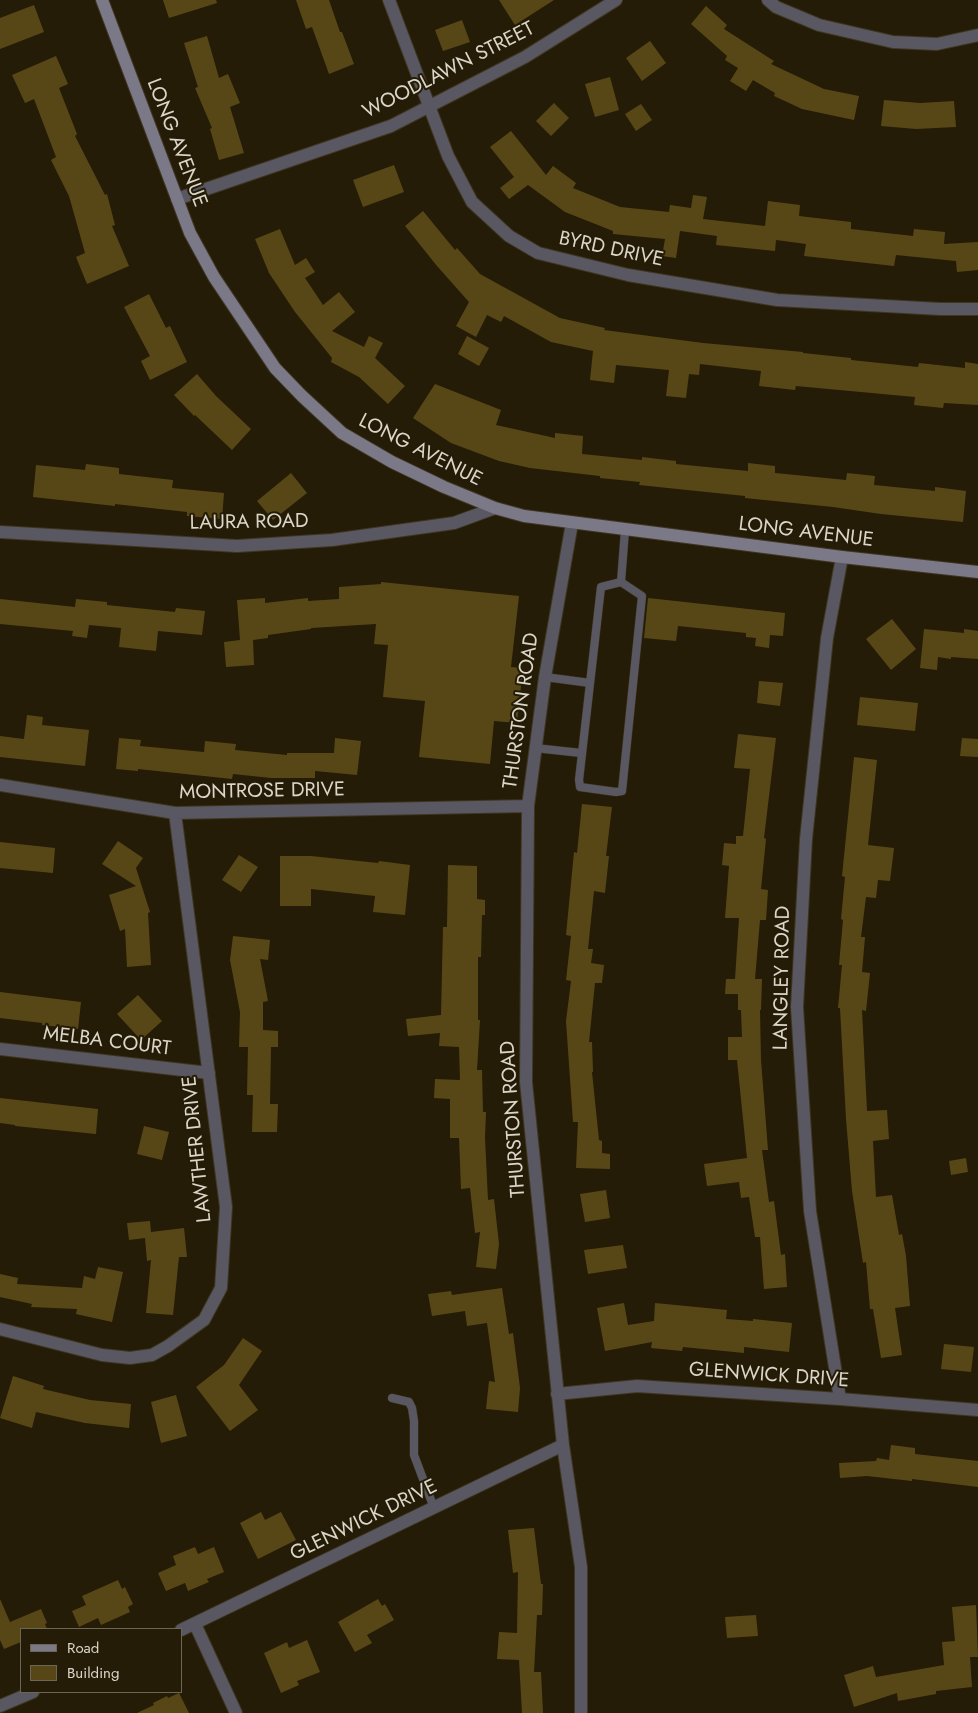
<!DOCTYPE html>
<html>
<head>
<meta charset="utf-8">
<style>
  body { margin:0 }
  #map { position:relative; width:978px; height:1713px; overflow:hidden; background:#241c06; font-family:Jost,sans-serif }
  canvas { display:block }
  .legend { position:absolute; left:20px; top:1628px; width:162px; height:65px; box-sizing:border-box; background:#241c06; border:1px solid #6d6654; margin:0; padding:6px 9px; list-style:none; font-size:15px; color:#dbd6c9 }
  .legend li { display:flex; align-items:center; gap:10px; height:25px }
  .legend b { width:25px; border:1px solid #6d6654 }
</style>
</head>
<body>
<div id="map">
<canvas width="978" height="1713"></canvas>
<ul class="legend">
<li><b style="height:6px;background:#7b7888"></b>Road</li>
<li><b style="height:14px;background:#584716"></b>Building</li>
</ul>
</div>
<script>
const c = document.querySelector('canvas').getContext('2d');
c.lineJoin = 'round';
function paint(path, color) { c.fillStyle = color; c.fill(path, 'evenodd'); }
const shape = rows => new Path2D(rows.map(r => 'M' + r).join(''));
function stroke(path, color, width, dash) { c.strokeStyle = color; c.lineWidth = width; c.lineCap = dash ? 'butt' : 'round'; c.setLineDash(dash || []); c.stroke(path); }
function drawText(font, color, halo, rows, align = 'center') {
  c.font = font + ' Jost,sans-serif'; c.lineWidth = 4; c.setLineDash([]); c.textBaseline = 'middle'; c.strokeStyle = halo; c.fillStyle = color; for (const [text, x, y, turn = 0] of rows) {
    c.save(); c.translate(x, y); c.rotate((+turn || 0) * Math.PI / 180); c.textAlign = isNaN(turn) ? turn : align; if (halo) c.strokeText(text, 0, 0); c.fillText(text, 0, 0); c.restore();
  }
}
const building = shape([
  [163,0,216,0,217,3,169,18],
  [296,0,329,0,340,32,342,32,354,64,329,74,312,27,306,29],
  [499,0,554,0,515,25],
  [34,5,44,32,0,49,0,18],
  [706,6,727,25,724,29,774,61,771,64,824,89,859,96,854,120,802,109,774,96,775,93,753,80,746,91,730,81,738,68,725,60,727,56,691,24],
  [462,20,470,42,443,51,435,30],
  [207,36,219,78,228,74,240,103,230,107,244,153,219,160,210,129,212,128,195,88,198,87,184,43],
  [650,41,666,63,642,81,626,58],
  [56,56,68,84,59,88,77,134,75,136,105,195,107,194,115,225,112,226,129,266,87,284,76,257,85,253,69,196,51,160,56,157,34,99,25,103,12,75],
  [610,77,619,110,595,117,585,84],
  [884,100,920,103,954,101,956,127,916,129,881,126],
  [554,103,569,118,551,136,536,121],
  [641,104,652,120,636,131,625,114],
  [511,131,546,175,553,166,576,183,573,188,620,207,669,212,670,205,691,208,693,195,707,197,703,219,765,226,768,201,800,205,799,216,851,222,851,229,913,236,914,229,945,232,944,244,978,242,978,270,957,272,956,261,896,255,894,266,804,256,806,244,776,240,775,251,716,245,717,236,680,231,676,258,662,256,665,239,613,234,613,231,565,212,528,185,509,199,500,188,514,177,490,147],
  [394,165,404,192,363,207,353,180],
  [423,211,455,250,457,248,480,274,560,318,605,328,604,330,703,343,803,352,803,353,851,358,851,360,918,367,919,363,965,368,965,362,978,364,978,405,944,403,943,408,914,405,915,397,796,386,795,390,759,386,761,371,700,364,699,375,689,374,686,398,666,396,669,370,616,365,614,383,590,380,593,351,551,342,504,316,501,322,487,315,476,337,456,326,469,302,437,266,405,226],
  [280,229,295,265,306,258,315,272,305,278,323,305,339,292,355,312,332,331,364,347,369,336,383,343,375,358,405,386,388,404,359,377,331,362,332,358,295,312,269,273,255,239],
  [149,294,166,328,170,326,187,362,150,380,141,361,150,356,124,307],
  [467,336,489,348,479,366,458,354],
  [197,374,216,396,251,429,232,450,195,415,194,416,174,395],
  [435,384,501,410,496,425,555,438,555,433,583,436,582,454,642,460,642,457,676,461,676,464,748,471,748,463,775,466,775,473,846,480,847,473,875,476,874,485,935,491,935,487,966,491,963,522,881,514,833,507,745,498,745,496,639,485,640,482,600,478,600,476,530,468,499,461,451,443,413,418],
  [86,464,119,468,119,474,173,480,172,488,224,493,222,519,187,516,187,512,115,504,115,506,33,497,36,465,85,470],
  [291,473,307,493,273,520,257,501],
  [381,582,519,596,511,667,523,668,517,723,494,721,490,764,419,757,425,701,383,697,388,645,374,644,376,624,311,628,311,629,268,635,268,638,253,640,254,665,226,667,224,642,240,640,237,600,265,598,265,603,308,598,308,601,339,599,339,587,381,584],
  [648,598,785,613,783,636,770,635,769,648,755,646,756,638,746,637,746,633,678,626,676,641,644,638],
  [0,599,75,607,76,599,107,602,107,605,175,612,176,608,205,611,202,635,158,631,156,651,119,647,121,628,89,625,87,638,72,636,73,631,0,624],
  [892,619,916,649,891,670,866,639],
  [924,629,964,633,964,629,978,631,978,659,951,657,951,659,938,657,937,670,920,668],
  [759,681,783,683,780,706,757,703],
  [860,697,918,703,915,731,857,725],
  [27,715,43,717,42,725,89,730,85,766,0,757,0,736,24,739],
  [738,734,776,738,764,838,766,839,761,889,768,890,766,920,760,920,755,979,762,979,761,1010,760,1010,761,1060,768,1150,762,1150,769,1202,774,1201,781,1255,785,1254,787,1287,764,1289,760,1237,755,1237,749,1197,741,1198,739,1182,707,1186,704,1164,747,1158,737,1060,728,1060,728,1037,742,1037,741,1010,738,1010,738,994,725,994,726,979,735,979,739,918,725,918,729,866,722,865,724,843,736,844,736,836,743,836,750,769,734,768],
  [119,738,141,740,140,746,204,752,205,741,236,744,235,750,287,755,287,753,334,753,335,738,361,741,357,775,315,771,315,778,271,778,233,774,232,779,138,769,138,771,116,769],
  [962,738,978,739,978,757,960,756],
  [854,757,877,760,868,845,894,848,890,881,878,880,876,898,866,897,861,937,865,937,862,972,870,973,866,1011,862,1010,867,1111,887,1110,889,1139,873,1141,876,1197,892,1195,899,1235,902,1234,906,1256,910,1306,895,1308,902,1355,881,1358,873,1309,870,1309,866,1262,863,1263,852,1191,846,1119,840,1008,838,1008,842,965,839,965,843,920,841,919,845,877,842,876],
  [582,804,612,807,606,856,609,856,605,893,594,891,588,949,593,949,591,963,604,965,602,983,595,983,589,1042,592,1042,593,1072,592,1072,599,1140,602,1141,602,1153,610,1154,610,1169,576,1168,578,1122,573,1122,566,1021,571,981,566,980,571,936,566,935,574,852,577,853],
  [118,841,143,858,136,868,150,912,148,913,151,965,127,967,125,929,120,931,109,895,136,886,102,864],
  [0,842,55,848,53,873,0,868],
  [239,855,258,867,241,892,222,880],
  [280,856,311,856,378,863,379,861,410,865,405,915,373,912,375,896,311,889,311,906,280,906],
  [448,865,477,866,477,899,485,900,485,915,482,915,481,957,478,957,478,1020,480,1020,477,1070,482,1070,483,1112,486,1112,485,1138,488,1200,494,1199,499,1244,496,1269,476,1267,480,1232,475,1233,470,1188,461,1189,459,1138,450,1138,450,1099,434,1098,435,1079,460,1080,459,1047,439,1046,440,1033,408,1036,406,1019,441,1015,443,927,447,927],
  [233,936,270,940,268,960,260,959,268,1001,263,1002,263,1030,278,1031,278,1047,271,1047,270,1104,278,1104,277,1132,252,1132,253,1095,247,1095,248,1047,239,1047,240,1012,230,960],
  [0,992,81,1002,78,1029,42,1025,42,1023,0,1018],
  [138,995,162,1021,141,1040,117,1014],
  [0,1098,98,1109,96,1134,15,1126,15,1125,0,1123],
  [144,1126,169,1132,162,1160,137,1154],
  [966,1158,968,1172,951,1175,949,1161],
  [606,1190,610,1218,585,1222,580,1194],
  [150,1221,151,1232,184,1228,187,1257,179,1257,173,1315,146,1313,151,1260,147,1261,145,1238,129,1240,127,1223],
  [623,1245,627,1268,588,1274,584,1250],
  [98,1267,123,1272,112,1322,76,1314,77,1309,31,1307,32,1304,0,1297,0,1274,18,1278,17,1284,82,1288,84,1276,95,1279],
  [502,1288,509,1334,513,1333,520,1388,518,1412,486,1409,489,1381,495,1382,487,1323,467,1326,465,1311,432,1316,428,1294,451,1291,452,1295],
  [624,1303,628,1325,654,1321,655,1303,727,1310,726,1319,753,1321,753,1319,792,1323,789,1352,744,1347,744,1353,683,1347,682,1351,651,1348,652,1342,605,1351,597,1308],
  [243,1338,262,1351,239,1385,258,1410,230,1431,196,1387,224,1365],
  [944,1344,974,1347,971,1372,941,1369],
  [13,1376,44,1386,43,1389,90,1400,131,1404,129,1428,85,1423,36,1412,32,1428,0,1418],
  [176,1395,187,1436,161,1443,151,1402],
  [891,1445,915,1448,915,1454,978,1461,978,1487,912,1479,912,1481,867,1476,840,1478,839,1463,876,1461,877,1458,889,1460],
  [261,1512,265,1520,281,1512,296,1540,258,1559,240,1523],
  [534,1528,541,1584,543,1584,542,1615,537,1615,534,1672,541,1672,543,1713,522,1713,519,1660,497,1659,499,1632,517,1633,518,1572,513,1573,508,1530],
  [195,1547,198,1554,214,1547,224,1572,207,1579,209,1582,188,1591,185,1583,166,1591,158,1573,176,1565,173,1556],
  [118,1580,122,1589,125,1587,133,1604,128,1607,130,1612,101,1625,98,1618,79,1627,72,1611,86,1605,82,1596],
  [0,1599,10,1622,41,1609,47,1623,45,1624,47,1629,21,1629,21,1642,4,1649,0,1640],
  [378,1599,382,1606,385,1604,394,1620,367,1635,372,1643,355,1652,338,1622],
  [976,1605,978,1657,970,1657,972,1687,936,1691,936,1694,898,1701,897,1693,854,1707,844,1675,873,1666,876,1677,944,1665,942,1642,955,1641,952,1607],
  [756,1615,758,1636,727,1638,725,1617],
  [307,1640,320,1672,297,1681,299,1685,281,1693,264,1653,287,1642,289,1648],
  [179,1693,189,1713,137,1713,154,1705,153,1703,167,1696,168,1698]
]);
const lane = shape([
  [621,582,642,596,622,791,616,792,580,787,579,780,601,587,621,582],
  [621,582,625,530],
  [545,677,590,683],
  [535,748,581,753],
  [392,1398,409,1402,412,1408,414,1421,414,1455,434,1508]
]);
const street = shape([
  [389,0,448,156,472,202,509,236,538,253,628,275,777,300,940,309,978,309],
  [768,0,776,7,819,25,893,42,937,44,978,35],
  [177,199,391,126,525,57,616,0],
  [572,523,545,677,528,806,526,1082,563,1445,581,1567,581,1713],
  [0,532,237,546,332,540,454,523,495,508],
  [0,785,175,813,528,806],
  [0,1049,209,1073],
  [0,1329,102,1355,130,1358,152,1355,168,1346,204,1320,221,1288,226,1207,175,813],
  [557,1394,637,1386,840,1399,978,1410],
  [840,1399,810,1211,797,1007,806,839,827,638,842,557],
  [195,1624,236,1713],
  [181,1630,563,1445],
  [0,1706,33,1692]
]);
const secondary = shape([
  [102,0,190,233,214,277,275,368,302,396,342,433,392,462,444,487,495,508,524,516,842,557,978,572]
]);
const streetNames = [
  ["WOODLAWN STREET",449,71,-27],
  ["LONG AVENUE",176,143,69],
  ["BYRD DRIVE",611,250,12],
  ["LONG AVENUE",420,451,27],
  ["LAURA ROAD",249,523,-1],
  ["LONG AVENUE",806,533,7],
  ["THURSTON ROAD",522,711,-82],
  ["MONTROSE DRIVE",262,792,-1],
  ["LANGLEY ROAD",783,978,-89],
  ["MELBA COURT",107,1042,7],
  ["THURSTON ROAD",514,1119,-94],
  ["LAWTHER DRIVE",198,1149,-96],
  ["GLENWICK DRIVE",769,1376,4],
  ["GLENWICK DRIVE",364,1521,-26]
];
paint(building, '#584716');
stroke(lane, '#3e3621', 9);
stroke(street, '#3e3621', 14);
stroke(secondary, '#3e3621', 14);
stroke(lane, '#595761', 8);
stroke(street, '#595761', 12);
stroke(secondary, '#7b7888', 12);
drawText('20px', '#dbd6c9', '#241c06', streetNames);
</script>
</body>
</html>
